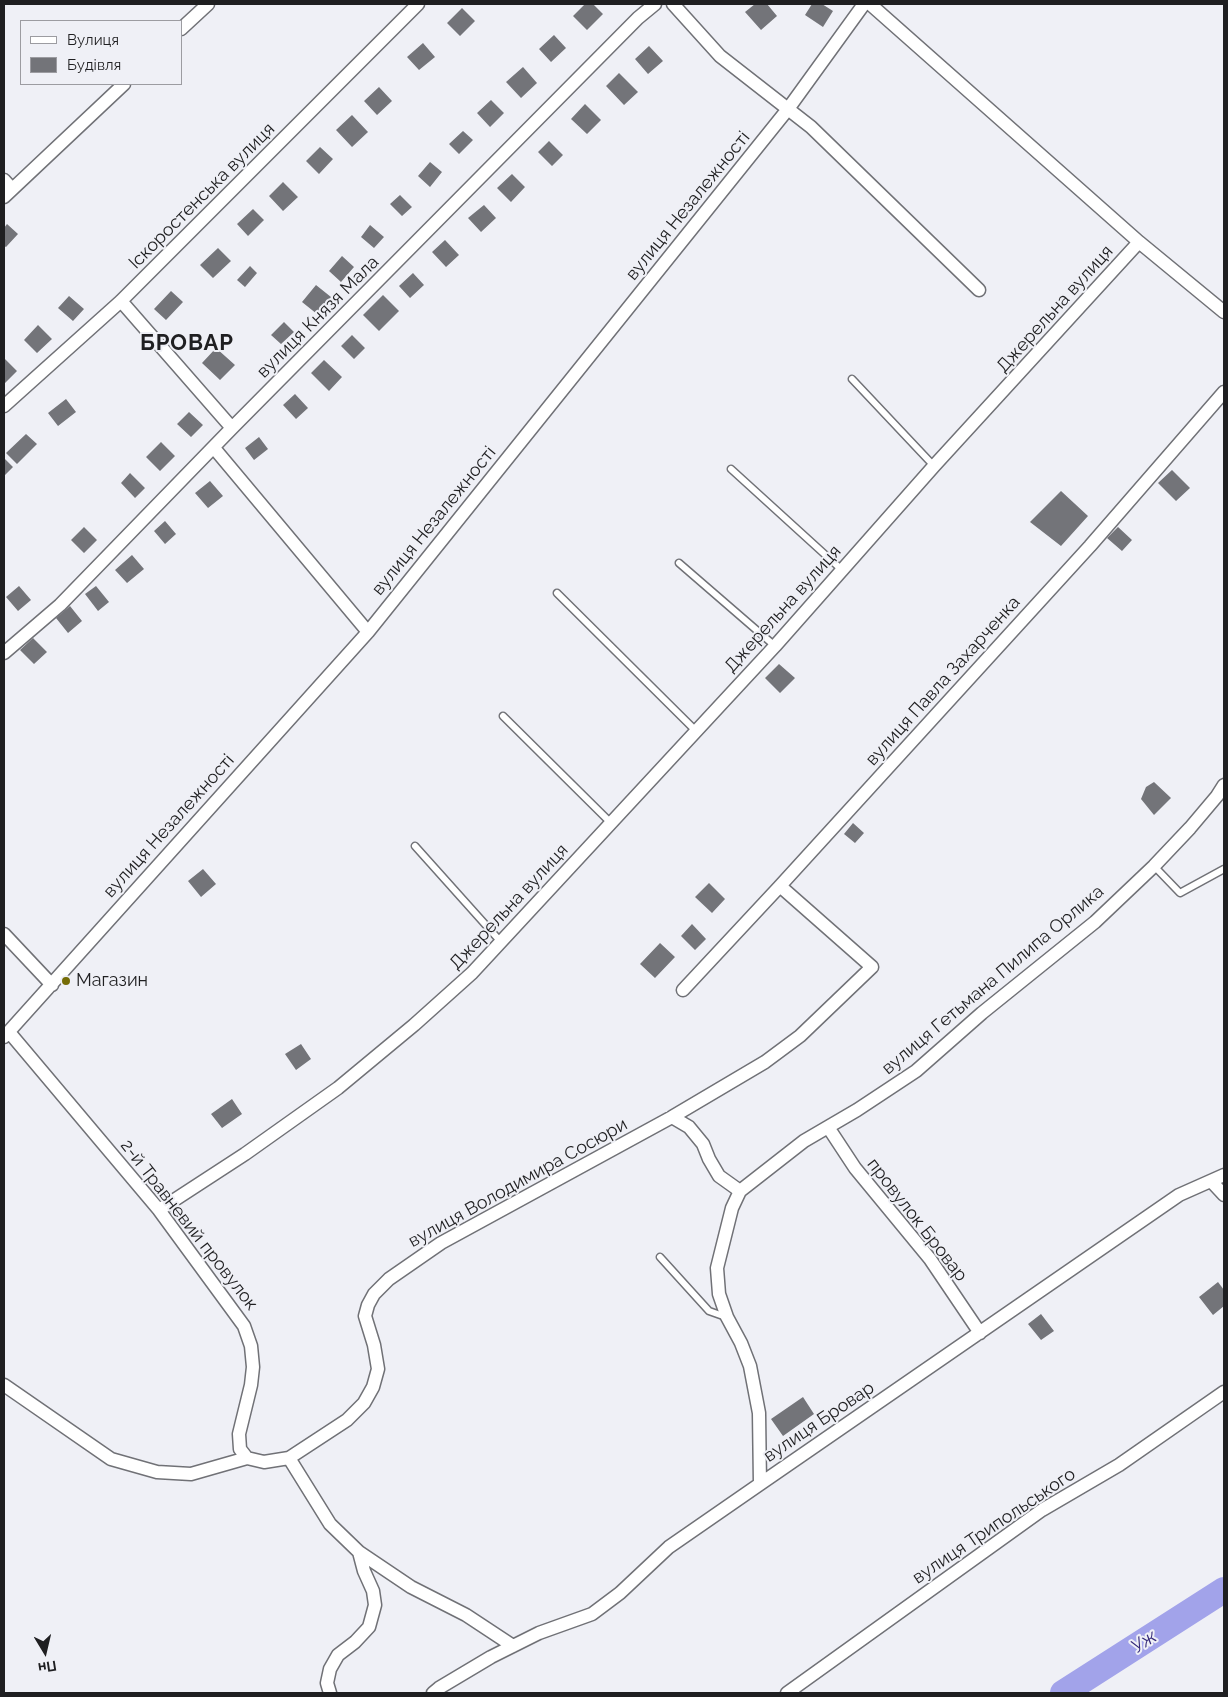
<!DOCTYPE html>
<html>
<head>
<meta charset="utf-8">
<style>
  body { margin:0 }
  #map { position:relative; width:1228px; height:1697px; overflow:hidden; background:#eff0f6; font-family:Raleway,sans-serif }
  canvas { display:block }
  .frame { position:absolute; inset:0; border:5px solid #1f1f21; pointer-events:none }
  .legend { position:absolute; left:20px; top:20px; width:162px; height:65px; box-sizing:border-box; background:#eff0f6; border:1px solid #9c9ca1; margin:0; padding:6px 9px; list-style:none; font-size:15px; color:#1f1f21 }
  .legend li { display:flex; align-items:center; gap:10px; height:25px }
  .legend b { width:25px; border:1px solid #9c9ca1 }
  .north { position:absolute; left:20px; top:1627px; width:50px; height:50px; -webkit-text-stroke:4px #eff0f6; paint-order:stroke; rotate:171deg; font-size:14px; font-weight:700; line-height:20px; text-align:center; color:#1f1f21 }
  .north::after { content:''; display:block; margin:auto; width:18px; height:22px; background:#1f1f21; clip-path:polygon(50% 0,100% 100%,50% 72%,0 100%) }
</style>
</head>
<body>
<div id="map">
<canvas width="1228" height="1697"></canvas>
<div class="frame"></div>
<ul class="legend">
<li><b style="height:6px;background:#fff"></b>Вулиця</li>
<li><b style="height:14px;background:#737479"></b>Будівля</li>
</ul>
<div class="north">Пн</div>
</div>
<script>
const c = document.querySelector('canvas').getContext('2d');
c.lineJoin = 'round';
const shape = rows => new Path2D(rows.map(r => 'M' + r).join(''));
function stroke(path, color, width, dash) { c.strokeStyle = color; c.lineWidth = width; c.lineCap = dash ? 'butt' : 'round'; c.setLineDash(dash || []); c.stroke(path); }
function paint(path, color) { c.fillStyle = color; c.fill(path, 'evenodd'); }
function drawText(font, color, halo, rows, align = 'center') {
  c.font = font + ' Raleway,sans-serif'; c.lineWidth = 4; c.setLineDash([]); c.textBaseline = 'middle'; c.strokeStyle = halo; c.fillStyle = color; for (const [text, x, y, turn = 0] of rows) {
    c.save(); c.translate(x, y); c.rotate((+turn || 0) * Math.PI / 180); c.textAlign = isNaN(turn) ? turn : align; if (halo) c.strokeText(text, 0, 0); c.fillText(text, 0, 0); c.restore();
  }
}
const river = shape([
  [1063,1693,1224,1590]
]);
const building = shape([
  [585,4,593,4,603,14,587,30,573,16],
  [755,4,767,4,777,16,761,30,745,12],
  [812,4,822,4,833,11,823,27,805,15],
  [462,8,475,21,460,36,447,23],
  [554,35,566,48,551,62,539,49],
  [423,43,435,57,419,70,407,57],
  [649,46,663,61,648,74,635,59],
  [523,67,537,83,521,98,506,82],
  [619,73,638,92,624,105,606,86],
  [379,87,392,101,377,115,364,101],
  [491,100,504,113,490,127,477,113],
  [585,104,601,120,587,134,571,119],
  [352,115,368,132,352,147,336,130],
  [463,131,473,140,459,154,449,144],
  [549,141,563,155,552,166,538,152],
  [320,147,333,159,319,174,306,161],
  [430,162,442,172,430,187,418,176],
  [512,174,525,187,511,202,497,188],
  [283,182,298,197,283,211,269,196],
  [400,195,412,207,402,216,390,204],
  [484,205,496,218,481,232,468,218],
  [253,209,264,220,248,236,237,224],
  [7,224,18,234,6,247,4,246,4,228],
  [370,225,384,237,374,248,361,237],
  [445,240,459,255,446,267,432,252],
  [218,248,231,261,213,278,200,265],
  [342,256,354,267,341,282,329,271],
  [250,266,257,273,245,287,237,280],
  [413,273,424,285,410,298,399,286],
  [316,285,331,297,317,314,302,302],
  [171,291,183,302,166,320,154,309],
  [383,295,399,311,379,331,363,315],
  [69,296,84,309,73,321,58,308],
  [284,322,294,332,281,344,271,335],
  [38,325,52,339,37,353,24,340],
  [352,335,365,348,354,359,341,346],
  [216,348,235,365,220,380,202,363],
  [4,358,17,371,4,384],
  [324,360,342,377,329,391,311,373],
  [295,394,308,408,296,419,283,405],
  [66,399,76,412,58,426,48,413],
  [189,412,203,425,191,437,177,424],
  [26,434,37,444,17,464,6,453],
  [259,437,268,449,254,460,245,448],
  [161,442,175,456,160,471,146,457],
  [4,458,13,467,4,476],
  [1172,470,1190,488,1176,501,1158,483],
  [130,473,145,488,135,498,121,483],
  [210,481,223,496,208,508,195,493],
  [1061,491,1088,516,1061,546,1030,522],
  [165,521,176,534,165,544,154,531],
  [84,527,97,540,84,553,71,540],
  [1118,527,1132,540,1122,551,1107,538],
  [132,555,144,569,127,583,115,570],
  [19,586,31,600,18,611,6,597],
  [96,586,109,602,98,611,85,594],
  [70,606,82,621,68,633,56,618],
  [33,638,47,652,34,664,20,650],
  [779,664,795,678,780,693,765,678],
  [1154,782,1171,798,1154,815,1141,799,1146,787],
  [853,823,864,833,855,843,844,834],
  [203,869,216,884,201,897,188,881],
  [709,883,725,899,712,913,695,897],
  [692,924,706,939,695,950,681,936],
  [660,943,675,957,655,978,640,964],
  [301,1044,311,1059,296,1070,285,1054],
  [232,1099,242,1114,222,1128,211,1114],
  [1218,1282,1224,1290,1224,1306,1213,1315,1199,1297],
  [1041,1314,1054,1331,1041,1340,1028,1324],
  [803,1397,814,1414,783,1436,771,1419]
]);
const lane = shape([
  [852,379,934,466],
  [731,469,842,570],
  [679,563,775,646],
  [557,593,696,731],
  [503,716,611,823],
  [415,846,501,942],
  [1154,866,1180,893,1224,869],
  [660,1257,709,1311,726,1317]
]);
const street = shape([
  [673,4,720,56,811,127,979,290],
  [181,29,208,4],
  [4,180,12,189],
  [4,197,124,84],
  [1139,242,1224,312],
  [121,301,232,428],
  [4,406,121,301,418,4],
  [214,448,368,632],
  [4,653,60,605,232,428,638,18,655,4],
  [4,934,52,985],
  [683,990,780,886,1090,546,1224,392],
  [9,1032,159,1210,244,1326,251,1346,253,1367,251,1385,239,1434,240,1449,247,1458,264,1462,289,1458],
  [4,1037,368,632,788,109,864,4],
  [672,1117,689,1127,703,1144,709,1159,719,1176,740,1191],
  [828,1127,855,1168,930,1259,980,1333],
  [1211,1181,1224,1195],
  [159,1210,245,1154,338,1088,414,1025,472,973,775,646,934,466,1139,242,870,4],
  [4,1385,111,1459,157,1472,191,1474,247,1458],
  [760,1484,759,1413,750,1366,741,1343,727,1317,719,1294,717,1268,732,1208,740,1191,804,1141,857,1110,916,1071,982,1013,1095,922,1154,866,1190,828,1217,796,1224,785],
  [359,1552,330,1524,289,1458,347,1420,364,1403,373,1387,378,1369,374,1345,365,1316,368,1305,374,1294,389,1279,441,1243,672,1117,765,1062,800,1036,872,967,780,886],
  [330,1693,327,1683,330,1669,338,1655,355,1642,369,1627,375,1605,373,1591,364,1571,359,1552,411,1587,466,1615,513,1646],
  [433,1693,439,1688,491,1657,539,1633,592,1614,620,1593,669,1547,760,1484,1179,1195,1224,1175],
  [787,1693,1042,1510,1119,1465,1224,1392]
]);
const markers = [
  [66,981,5,"#756c06"]
];
const streetNames = [
  ["Іскоростенська вулиця",202,196,-45],
  ["вулиця Незалежності",688,206,-51],
  ["Джерельна вулиця",1055,309,-48],
  ["вулиця Князя Мала",318,317,-45],
  ["вулиця Незалежності",434,521,-51],
  ["Джерельна вулиця",783,609,-48],
  ["вулиця Павла Захарченка",943,681,-48],
  ["вулиця Незалежності",169,826,-48],
  ["Джерельна вулиця",509,907,-47],
  ["вулиця Гетьмана Пилипа Орлика",993,980,-40],
  ["вулиця Володимира Сосюри",518,1183,-29],
  ["провулок Бровар",917,1220,52],
  ["2-й Травневий провулок",189,1225,52],
  ["вулиця Бровар",819,1422,-34],
  ["вулиця Трипольського",994,1526,-34]
];
const poiNames = [
  ["Магазин",76,981]
];
const waterNames = [
  ["Уж",1144,1642,-33]
];
const districtNames = [
  ["БРОВАР",187,343]
];
stroke(river, '#a2a3ea', 26);
paint(building, '#737479');
stroke(lane, '#707176', 9);
stroke(street, '#707176', 15);
stroke(lane, '#fff', 6);
stroke(street, '#fff', 12);
for (const [x, y, r, color] of markers) { const dot = new Path2D(); dot.arc(x, y, r, 0, 2 * Math.PI); c.fillStyle = color; c.fill(dot); stroke(dot, '#eff0f6', 2); }
drawText('18px', '#1f1f21', '#eff0f6', streetNames);
drawText('18px', '#1f1f21', '#eff0f6', poiNames, 'left');
drawText('italic 19px', '#34297a', '#eff0f6', waterNames);
c.letterSpacing = '1px';
drawText('bold 22px', '#1f1f21', '#eff0f6', districtNames);
c.letterSpacing = '0px';
</script>
</body>
</html>
